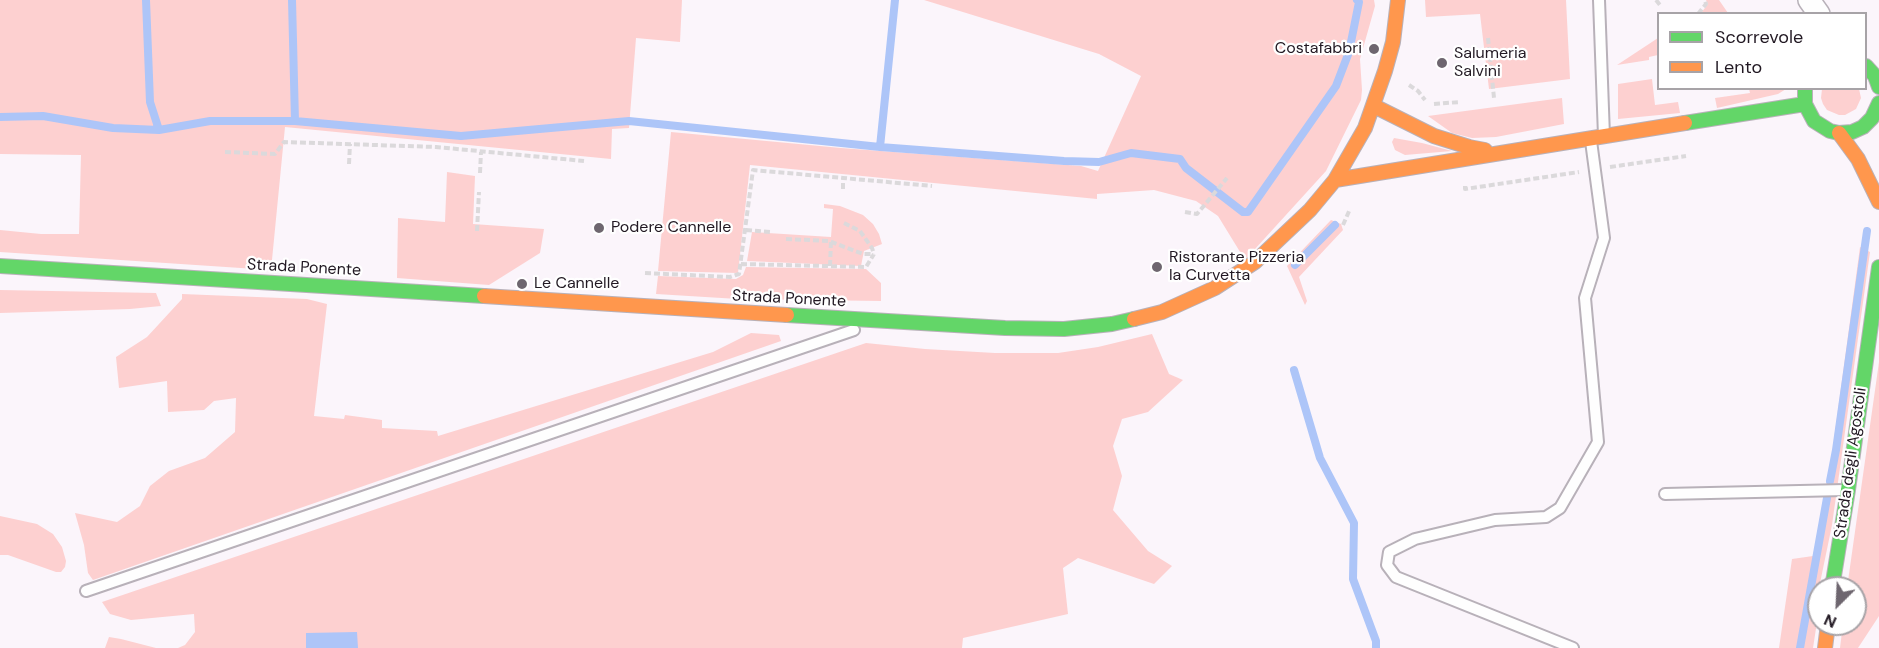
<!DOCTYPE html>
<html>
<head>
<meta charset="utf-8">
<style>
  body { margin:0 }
  #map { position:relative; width:1879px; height:648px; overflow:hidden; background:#fbf5fb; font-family:"DM Sans",sans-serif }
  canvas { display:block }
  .legend { position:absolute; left:1657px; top:12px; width:210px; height:78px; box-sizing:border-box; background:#fff; border:2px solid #a7a3a7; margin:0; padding:8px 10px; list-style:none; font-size:18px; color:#221923 }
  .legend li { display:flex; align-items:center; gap:12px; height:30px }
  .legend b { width:30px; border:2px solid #a7a3a7 }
  .north { position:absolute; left:1807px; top:576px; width:60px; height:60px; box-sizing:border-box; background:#fff; border:2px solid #a7a3a7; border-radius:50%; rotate:204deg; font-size:16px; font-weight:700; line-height:24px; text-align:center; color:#221923 }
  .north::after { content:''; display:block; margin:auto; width:21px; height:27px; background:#6e666f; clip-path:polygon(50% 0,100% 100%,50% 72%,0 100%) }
</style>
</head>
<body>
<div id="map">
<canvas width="1879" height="648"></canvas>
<ul class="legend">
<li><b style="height:8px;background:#63d668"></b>Scorrevole</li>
<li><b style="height:8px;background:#ff974d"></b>Lento</li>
</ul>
<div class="north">N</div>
</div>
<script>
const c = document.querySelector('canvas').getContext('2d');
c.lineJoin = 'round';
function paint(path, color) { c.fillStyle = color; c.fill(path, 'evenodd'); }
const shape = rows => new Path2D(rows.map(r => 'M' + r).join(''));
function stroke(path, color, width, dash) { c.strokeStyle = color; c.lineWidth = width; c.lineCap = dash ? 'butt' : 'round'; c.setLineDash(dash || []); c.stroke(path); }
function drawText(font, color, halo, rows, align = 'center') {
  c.font = font + ' "DM Sans",sans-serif'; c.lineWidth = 4.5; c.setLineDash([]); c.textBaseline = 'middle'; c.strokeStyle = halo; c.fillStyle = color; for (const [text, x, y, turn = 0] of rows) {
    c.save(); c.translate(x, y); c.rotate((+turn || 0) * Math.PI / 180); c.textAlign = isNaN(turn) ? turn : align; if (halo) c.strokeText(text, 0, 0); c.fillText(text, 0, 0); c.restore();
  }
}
const green = shape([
  [0,0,682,0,680,42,636,38,629,128,612,129,611,159,285,127,271,270,0,252,0,230,41,234,79,234,81,155,0,154],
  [924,0,1374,0,1375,6,1360,59,1362,90,1361,100,1326,171,1245,260,1218,216,1196,201,1154,190,1097,194,1097,199,750,165,738,273,658,271,671,132,841,148,1081,166,1098,171,1141,76,1099,54],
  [1425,0,1566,0,1570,79,1489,89,1480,14,1426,17],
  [1706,0,1719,0,1728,13,1701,13,1708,4],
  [1658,38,1658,55,1649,57,1649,60,1617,65],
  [1652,79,1655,105,1678,102,1680,113,1618,119,1618,84],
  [1749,89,1786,89,1778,94,1717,108,1715,98,1750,93],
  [1822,89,1859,89,1861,98,1856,109,1845,115,1839,115,1827,110,1823,104,1821,98],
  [1562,98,1564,124,1496,137,1472,138,1452,133,1428,116],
  [1394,138,1422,143,1452,151,1405,155,1395,150,1392,142],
  [447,172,475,176,473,224,544,229,540,253,489,285,397,278,398,218,445,222],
  [824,204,840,206,863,215,873,224,879,234,882,244,864,251,861,266,747,261,752,232,831,237,833,209,824,208],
  [1331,220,1341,224,1343,230,1299,277,1307,301,1305,305,1287,266],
  [1860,247,1870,252,1832,525,1819,588,1819,609,1813,648,1779,648,1792,559,1813,556,1832,454],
  [746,267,866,269,881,283,881,301,738,299,656,294,658,276,736,279,743,275],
  [0,290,156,293,161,306,130,309,0,313],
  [182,294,307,299,327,304,314,416,344,419,345,415,382,420,382,428,437,431,438,436,713,352,751,333,779,335,781,341,93,580,88,573,84,545,75,513,117,522,140,506,150,486,169,471,205,458,235,432,236,398,214,401,204,410,168,412,167,381,119,388,116,357,147,337,182,299],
  [1152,334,1169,374,1183,380,1148,412,1122,419,1113,446,1122,476,1113,510,1148,551,1172,566,1154,584,1078,558,1063,568,1068,614,963,638,962,648,178,648,185,645,195,632,194,614,131,620,110,614,102,602,866,343,925,349,995,353,1058,353,1098,347],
  [1879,362,1879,616,1858,648,1840,648,1843,624,1855,624,1855,588,1847,588],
  [0,516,37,524,53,534,62,547,66,561,65,567,61,572,56,572,8,555,0,555],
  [109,637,121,639,156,648,105,648]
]);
const water = shape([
  [357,632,358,648,306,648,306,633]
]);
const stream = shape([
  [146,0,150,102,159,130],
  [292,0,295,121],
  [0,117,43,116,113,128,159,130,210,121,295,121,461,136,629,121,880,147,1064,161,1099,162,1131,153,1180,159,1186,168,1243,212,1248,212,1336,86,1349,52,1359,2,1357,0],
  [880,147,895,0],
  [1295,265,1335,225],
  [1294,370,1320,458,1354,523,1353,579,1376,641,1376,648],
  [1830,481,1836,450,1867,231],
  [1800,648,1827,498]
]);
const path = shape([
  [1656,0,1660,5],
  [1698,14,1706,4,1705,1],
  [1488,38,1494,98],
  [1409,85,1418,91,1425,100],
  [1434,104,1460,102],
  [225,152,275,154,284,142,436,147,584,161],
  [349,164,350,144],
  [1610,167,1686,156],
  [480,173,481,152],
  [1465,186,1465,189,1579,172],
  [843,189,843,178,932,186],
  [1185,212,1197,214,1227,178],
  [844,223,860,231,872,248,874,254],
  [1343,225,1350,209],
  [746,230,771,232],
  [477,231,479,192],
  [786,239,829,241,863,254,873,254],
  [741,264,866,267,874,254],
  [830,266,831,241],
  [645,273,730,277,739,274,753,170,843,178]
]);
const lane = shape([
  [1599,0,1604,136],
  [1665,494,1845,490],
  [86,591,854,330],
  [1573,648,1396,577,1387,565,1389,552,1415,539,1495,520,1546,517,1560,508,1598,442,1585,298,1604,238,1591,141]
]);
const street = shape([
  [1809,0,1819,14]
]);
const fast = shape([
  [1866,66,1875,76,1879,87],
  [1805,88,1805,104,1814,121,1830,131,1839,133,1852,132,1863,127,1872,118,1879,103],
  [1685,123,1805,104],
  [0,266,484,296],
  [787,315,1005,328,1064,329,1112,324,1134,319],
  [1832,588,1848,490,1879,267]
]);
const slow = shape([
  [1374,106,1434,136,1469,147,1485,150],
  [1839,133,1858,159,1879,202],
  [1335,180,1685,123],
  [484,296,787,315],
  [1134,319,1162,312,1215,288,1255,262,1310,210,1335,180,1365,128,1385,71,1393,42,1398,0],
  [1825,648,1828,624]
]);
const markers = [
  [1374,49,6,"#6e666f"],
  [1442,63,6,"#6e666f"],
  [599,228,6,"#6e666f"],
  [1157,267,6,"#6e666f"],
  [522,284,6,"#6e666f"]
];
const poiNames = [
  ["Costafabbri",1362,49,"right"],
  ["Salumeria",1454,54],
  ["Salvini",1454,72],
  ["Podere Cannelle",611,228],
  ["Ristorante Pizzeria",1169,258],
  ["la Curvetta",1169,276],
  ["Le Cannelle",534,284]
];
const streetNames = [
  ["Strada Ponente",304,268,3],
  ["Strada Ponente",789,299,3],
  ["Strada degli Agostoli",1851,463,-82]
];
paint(green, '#fdd0d0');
paint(water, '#adc5f8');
stroke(stream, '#adc5f8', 8);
stroke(lane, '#b8b1b9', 14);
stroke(street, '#b8b1b9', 24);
stroke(fast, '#b8b1b9', 16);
stroke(slow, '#b8b1b9', 16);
stroke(path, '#dbd9db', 4, [6, 3]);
stroke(lane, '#fefefe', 10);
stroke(street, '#fefefe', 21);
stroke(fast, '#63d668', 14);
stroke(slow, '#ff974d', 14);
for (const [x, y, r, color] of markers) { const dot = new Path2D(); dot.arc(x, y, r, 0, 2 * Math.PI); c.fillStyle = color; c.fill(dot); stroke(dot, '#fff', 2); }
drawText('16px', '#221923', '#fff', poiNames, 'left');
drawText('16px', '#221923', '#fff', streetNames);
</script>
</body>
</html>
